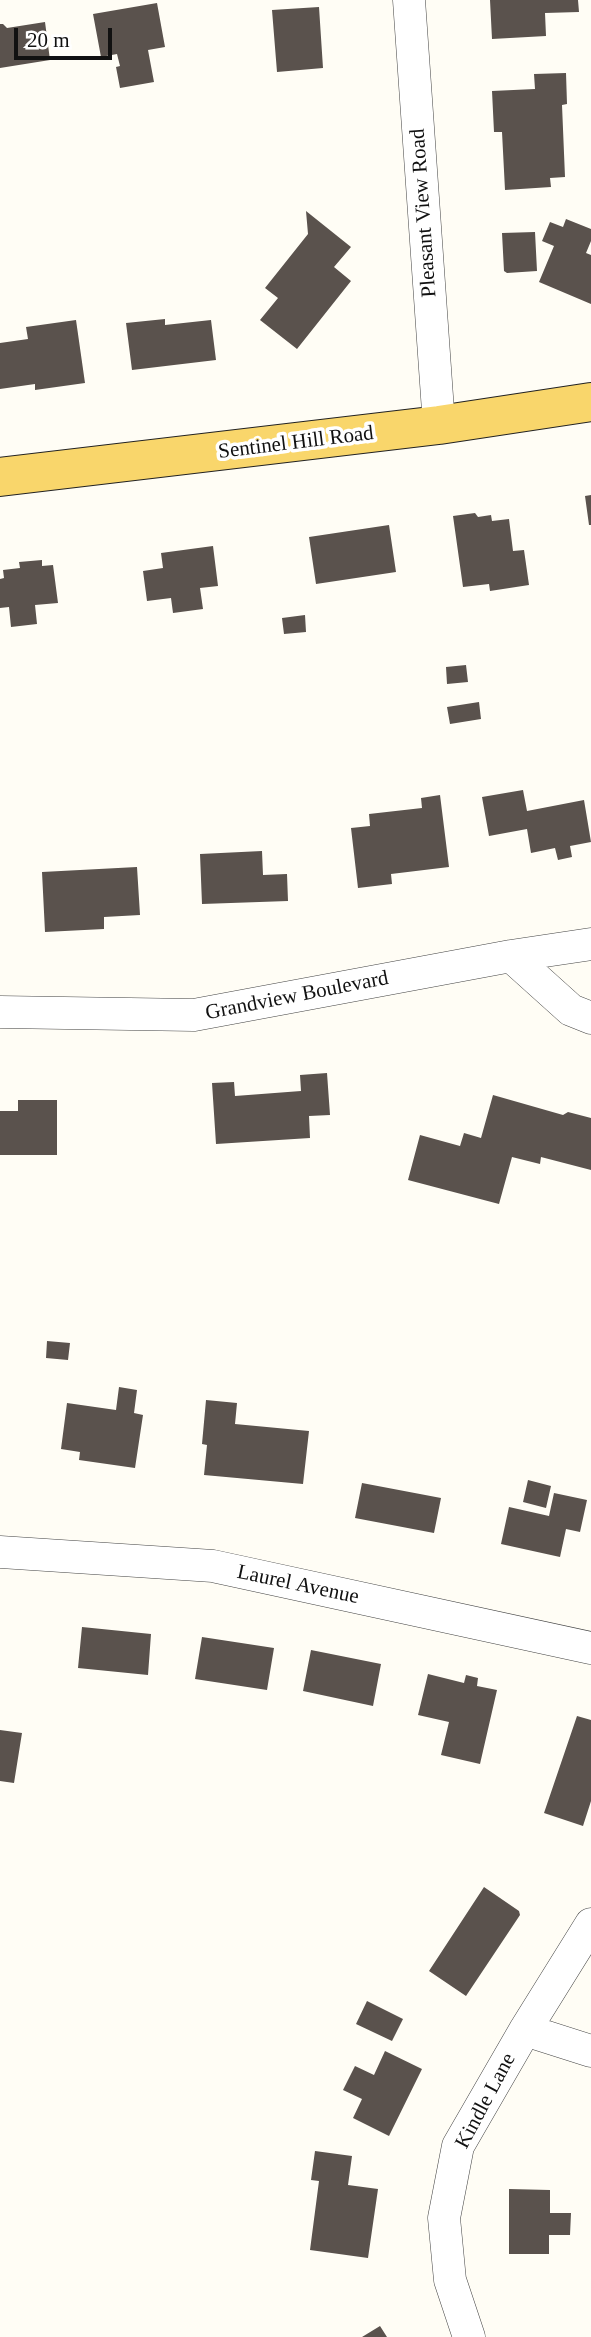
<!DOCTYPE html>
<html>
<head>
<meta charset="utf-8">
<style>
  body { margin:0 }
  #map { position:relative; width:591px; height:2337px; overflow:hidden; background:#fffdf5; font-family:"Times New Roman",serif }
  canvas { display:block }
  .scale { position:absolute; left:14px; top:28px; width:98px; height:32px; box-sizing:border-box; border:4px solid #111; border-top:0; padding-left:9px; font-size:21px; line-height:24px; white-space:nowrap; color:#111; -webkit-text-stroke:5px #fff; paint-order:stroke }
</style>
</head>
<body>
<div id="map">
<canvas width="591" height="2337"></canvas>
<div class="scale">20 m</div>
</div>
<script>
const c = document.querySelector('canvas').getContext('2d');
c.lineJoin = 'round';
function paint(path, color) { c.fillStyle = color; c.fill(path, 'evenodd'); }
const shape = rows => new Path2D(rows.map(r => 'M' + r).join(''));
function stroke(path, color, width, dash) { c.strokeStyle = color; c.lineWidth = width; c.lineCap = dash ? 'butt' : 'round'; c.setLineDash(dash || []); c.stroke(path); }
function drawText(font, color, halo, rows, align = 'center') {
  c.font = font + ' "Times New Roman",serif'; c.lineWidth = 7; c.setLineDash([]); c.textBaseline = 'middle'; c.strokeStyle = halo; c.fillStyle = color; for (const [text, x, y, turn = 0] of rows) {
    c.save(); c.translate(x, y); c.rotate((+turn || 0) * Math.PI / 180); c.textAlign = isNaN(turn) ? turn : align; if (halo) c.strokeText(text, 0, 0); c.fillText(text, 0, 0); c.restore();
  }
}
const building = shape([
  [490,0,578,0,579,12,545,13,546,36,492,39],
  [157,3,165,47,148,50,154,82,120,88,116,67,120,66,117,54,101,57,93,14],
  [319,7,323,68,277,72,272,10],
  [45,22,50,60,0,68,0,24,3,24,7,28],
  [566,73,567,104,562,105,565,177,550,178,551,187,505,190,502,132,494,132,492,91,535,89,534,74],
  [306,211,351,247,334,267,351,281,297,349,260,320,278,298,265,288,308,234],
  [566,219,591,229,591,241,586,253,591,255,591,304,539,282,554,246,542,241,550,222,563,227],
  [535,232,537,271,507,273,504,271,502,233],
  [165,319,165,325,211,320,216,360,132,370,126,323],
  [76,320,85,383,35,390,35,384,0,389,0,343,28,339,26,327],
  [591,495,591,525,589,525,585,496],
  [475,513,478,517,491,515,492,521,509,519,513,551,524,550,529,585,490,591,489,584,463,587,453,516],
  [389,525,396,572,316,584,309,537],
  [213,546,218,586,200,588,203,609,173,613,171,598,147,601,143,571,163,568,161,553],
  [42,560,42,566,53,565,58,603,35,605,37,624,11,627,9,607,0,608,0,579,4,578,3,570,20,568,19,562],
  [305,615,306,632,284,634,282,618],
  [466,665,468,682,447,684,446,667],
  [479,702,481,719,450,724,447,707],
  [523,790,527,811,584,800,591,842,570,846,572,857,558,860,555,848,531,853,527,829,489,836,482,797],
  [440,795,449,867,391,874,392,884,358,888,351,828,370,826,369,814,422,808,421,798],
  [262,851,263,875,287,874,288,901,202,904,200,854],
  [137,867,140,915,104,917,104,929,45,932,42,872],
  [327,1073,330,1115,309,1116,310,1138,216,1144,212,1083,234,1082,235,1096,301,1091,300,1075],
  [493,1095,563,1115,568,1112,591,1118,591,1170,541,1157,540,1164,512,1157,499,1204,408,1180,420,1135,460,1146,464,1133,481,1138],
  [18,1100,57,1100,57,1155,0,1155,0,1111,18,1111],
  [47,1341,70,1343,68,1360,46,1358],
  [119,1387,137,1390,134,1413,143,1415,135,1468,79,1460,80,1452,61,1449,67,1403,116,1410],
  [206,1400,237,1403,235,1424,309,1431,303,1484,204,1475,207,1445,202,1444],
  [528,1480,551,1486,546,1508,523,1502],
  [362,1483,441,1498,434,1533,355,1518],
  [554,1493,587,1500,580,1532,566,1529,560,1557,501,1544,509,1507,549,1516],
  [82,1627,151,1634,148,1675,78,1668],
  [202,1637,274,1648,267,1690,195,1679],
  [311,1650,381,1664,373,1706,303,1691],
  [428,1674,464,1683,466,1675,478,1678,477,1686,497,1690,480,1764,441,1755,449,1722,418,1715],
  [577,1716,591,1720,591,1801,583,1826,544,1813],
  [0,1730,22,1733,14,1783,0,1781],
  [484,1887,519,1911,520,1915,466,1996,429,1971],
  [367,2001,403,2019,392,2041,356,2024],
  [385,2051,422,2069,389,2136,353,2118,362,2099,343,2090,355,2066,374,2075],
  [315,2151,352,2156,348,2185,378,2189,368,2258,310,2250,319,2181,311,2180],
  [509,2189,550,2190,550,2213,571,2213,570,2235,549,2235,549,2254,509,2254],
  [380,2326,387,2337,362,2337]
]);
const minor = shape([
  [409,0,439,425],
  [511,956,571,1010,591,1018],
  [0,1012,194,1015,511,956,591,944],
  [0,1552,213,1566,591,1648],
  [525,2030,591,2051],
  [469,2337,450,2280,444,2218,458,2146,525,2030,591,1924]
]);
const major = shape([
  [0,477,439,425,591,402]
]);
const streetNames = [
  ["Pleasant View Road",424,213,-94],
  ["Sentinel Hill Road",296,443,-7],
  ["Grandview Boulevard",297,996,-11],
  ["Laurel Avenue",298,1585,12],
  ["Kindle Lane",486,2101,-62]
];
paint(building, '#5a524d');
stroke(minor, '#444', 33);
stroke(major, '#222', 40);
stroke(minor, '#fff', 32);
stroke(major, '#f9d66b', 38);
drawText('21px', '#111', '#fff', streetNames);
</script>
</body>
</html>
